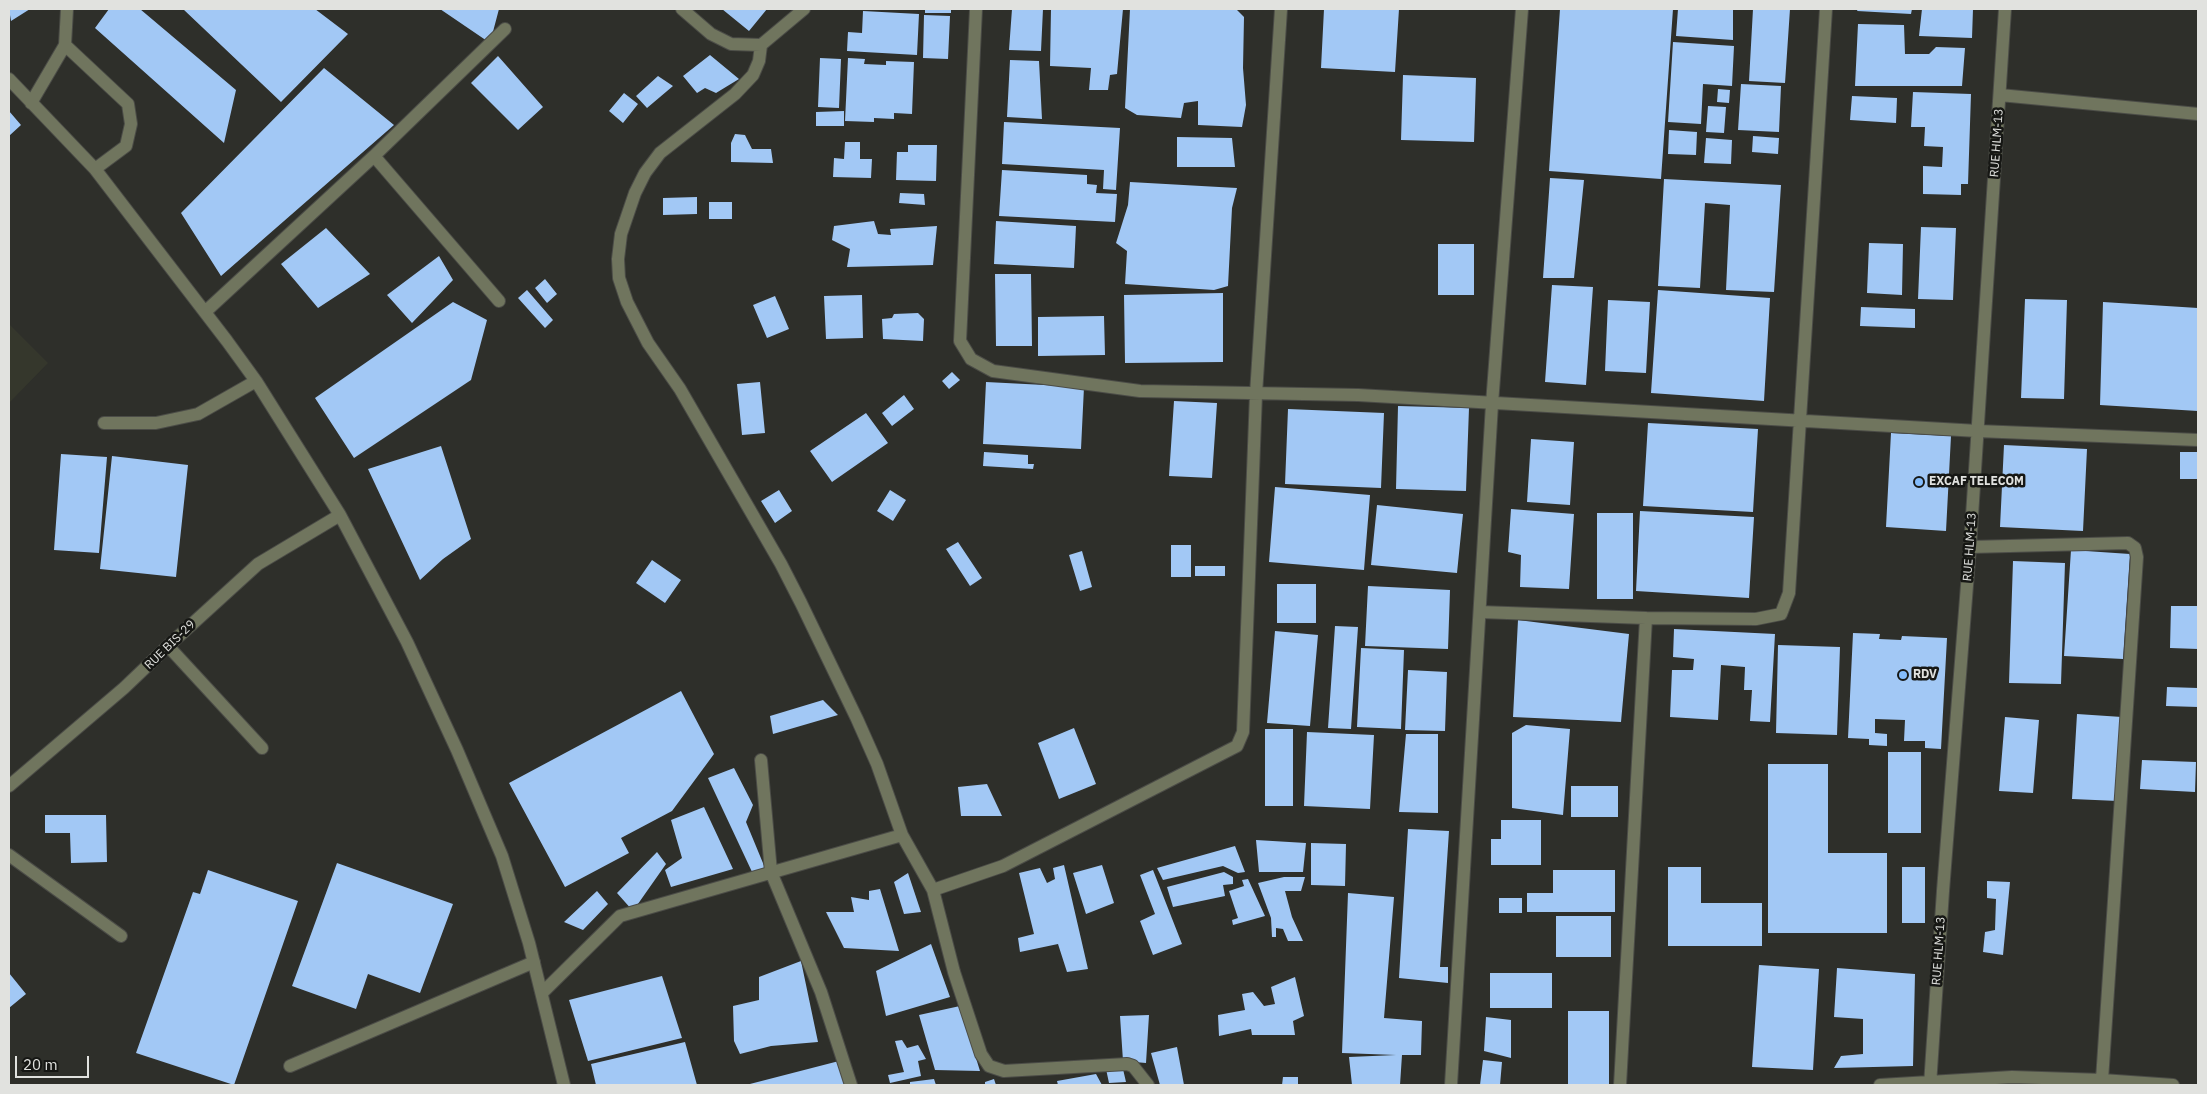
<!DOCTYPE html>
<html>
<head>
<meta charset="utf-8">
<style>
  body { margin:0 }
  #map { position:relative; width:2207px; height:1094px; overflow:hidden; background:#2e2f2a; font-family:"IBM Plex Sans",sans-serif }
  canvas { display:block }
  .frame { position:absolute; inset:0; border:10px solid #e1e2df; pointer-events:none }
  .scale { position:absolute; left:15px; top:1056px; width:74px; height:22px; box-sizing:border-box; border:2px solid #e1e2df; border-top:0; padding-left:6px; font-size:15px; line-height:18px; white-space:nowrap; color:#e1e2df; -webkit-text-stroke:4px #161714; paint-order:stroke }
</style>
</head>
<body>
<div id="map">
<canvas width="2207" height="1094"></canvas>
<div class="frame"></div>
<div class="scale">20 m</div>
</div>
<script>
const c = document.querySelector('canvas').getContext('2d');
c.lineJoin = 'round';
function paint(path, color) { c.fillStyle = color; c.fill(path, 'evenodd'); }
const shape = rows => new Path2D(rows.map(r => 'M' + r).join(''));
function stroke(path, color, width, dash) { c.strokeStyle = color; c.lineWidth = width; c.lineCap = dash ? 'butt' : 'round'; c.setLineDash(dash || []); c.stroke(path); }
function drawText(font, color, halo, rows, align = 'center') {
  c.font = font + ' "IBM Plex Sans",sans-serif'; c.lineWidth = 5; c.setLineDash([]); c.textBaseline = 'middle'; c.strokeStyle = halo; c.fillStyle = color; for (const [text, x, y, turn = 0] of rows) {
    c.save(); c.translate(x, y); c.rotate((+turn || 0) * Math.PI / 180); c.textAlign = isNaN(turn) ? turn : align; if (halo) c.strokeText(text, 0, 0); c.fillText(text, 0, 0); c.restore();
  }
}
const built = shape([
  [9,324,48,363,9,403]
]);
const building = shape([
  [9,9,30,9,11,21],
  [109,9,140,9,236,90,224,143,95,28],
  [183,9,315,9,348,34,281,102],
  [440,9,499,9,490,43],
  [722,9,767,9,749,31],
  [925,9,951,9,951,13,925,13],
  [1012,9,1043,9,1041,51,1009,50],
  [1051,9,1123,9,1117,74,1110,75,1108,90,1089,90,1091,68,1050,66],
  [1130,9,1236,9,1244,17,1243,68,1246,105,1242,127,1198,125,1198,101,1184,103,1181,118,1137,115,1125,108],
  [1324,9,1399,9,1395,72,1321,68],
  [1560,9,1673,9,1661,179,1549,171],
  [1678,9,1733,9,1733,40,1676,36],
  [1753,9,1790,9,1785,83,1749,81],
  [1858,9,1912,9,1911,14,1857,11],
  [1922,9,1973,9,1972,38,1919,36],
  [863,11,919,14,917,55,847,51,848,32,862,33],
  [924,15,950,16,948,59,923,58],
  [1858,24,1904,25,1905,54,1929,54,1936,47,1965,48,1962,86,1855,86],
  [1673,42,1734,46,1732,86,1703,84,1701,124,1668,122],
  [710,55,739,79,716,93,705,88,697,93,683,76],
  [498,56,543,107,518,130,471,83],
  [820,58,841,59,839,108,818,107],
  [848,58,865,59,864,64,886,65,886,61,914,62,912,114,894,113,894,119,874,118,874,122,845,121],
  [1010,60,1039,61,1042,119,1007,117],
  [324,68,394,125,221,276,181,213],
  [1403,75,1476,78,1474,142,1401,140],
  [658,76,673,86,647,108,636,96],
  [1741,84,1781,86,1779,132,1738,130],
  [1718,89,1730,90,1729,103,1717,102],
  [1913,92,1971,94,1968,184,1961,184,1961,195,1923,194,1923,166,1942,167,1943,147,1924,146,1925,127,1911,127],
  [624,93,638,104,623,123,609,111],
  [1852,96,1897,98,1896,123,1850,120],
  [1708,106,1726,107,1724,133,1706,132],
  [9,111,21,125,9,136],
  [844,111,844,126,816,126,816,112],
  [1004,122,1120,128,1116,190,1103,189,1104,170,1002,164],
  [1669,130,1697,132,1696,155,1668,154],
  [735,134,745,135,752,149,771,149,773,163,731,162,731,143],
  [1753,136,1779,138,1778,154,1752,152],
  [1177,137,1232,138,1235,167,1177,167],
  [1706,138,1732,140,1731,164,1704,163],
  [845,142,860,142,860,159,872,159,871,178,833,177,834,158,844,159],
  [908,145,937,145,936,181,896,180,897,152,908,152],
  [1002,170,1087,175,1087,184,1097,185,1096,193,1117,194,1115,222,999,216],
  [1550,178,1584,180,1574,278,1543,278],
  [1664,179,1781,185,1774,292,1726,290,1730,205,1705,203,1700,288,1658,286],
  [1130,182,1237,188,1232,208,1228,286,1214,290,1125,284,1127,251,1116,243,1128,205],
  [900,193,924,194,925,205,899,203],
  [697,197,697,214,663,215,663,198],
  [709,202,732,202,732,219,709,219],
  [874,221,878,234,891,235,890,229,937,226,933,265,847,267,850,249,832,240,834,226],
  [996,221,1076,226,1074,268,994,264],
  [1921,227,1956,228,1953,300,1918,299],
  [326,228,370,274,318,308,281,264],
  [1869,243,1903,244,1902,295,1867,293],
  [1438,244,1474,244,1474,295,1438,295],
  [439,256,453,280,412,323,387,295],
  [995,274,1031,274,1032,346,996,346],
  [545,279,557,294,547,303,535,288],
  [1552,285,1593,287,1586,385,1545,382],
  [527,290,553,320,545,328,518,298],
  [1658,290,1770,298,1764,401,1651,393],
  [1223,293,1223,362,1125,363,1124,295],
  [862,295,863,338,826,339,824,296],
  [775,296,789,329,767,338,753,305],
  [2025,299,2067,300,2064,399,2021,398],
  [1608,300,1650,302,1646,373,1605,371],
  [453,302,487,320,471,380,354,458,315,398],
  [2103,302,2198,308,2198,411,2100,405],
  [1861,307,1915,309,1915,328,1860,326],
  [918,313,924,319,923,341,883,339,882,319,892,318,894,314],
  [1104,316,1105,355,1038,356,1038,317],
  [952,372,960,380,949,389,942,381],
  [760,382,765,433,742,435,737,384],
  [986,382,1084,387,1081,449,983,444],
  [904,395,914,409,892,426,882,413],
  [1174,401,1217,403,1212,478,1169,476],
  [1398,406,1469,408,1466,491,1396,489],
  [1288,409,1384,413,1381,488,1285,484],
  [866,413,888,443,832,482,810,451],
  [1648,423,1758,429,1753,512,1643,506],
  [1891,433,1951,436,1946,531,1886,527],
  [1531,439,1574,442,1570,505,1527,502],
  [2004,445,2087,449,2083,531,2000,527],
  [441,446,471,539,443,559,420,580,368,469],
  [984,452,1028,455,1028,464,1034,464,1033,469,983,466],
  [2180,452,2198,452,2198,479,2180,479],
  [61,454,107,457,99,553,54,550],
  [112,456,188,465,176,577,100,569],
  [1275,487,1370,495,1364,570,1269,562],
  [779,490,792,511,775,523,761,501],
  [890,490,906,500,893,521,877,511],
  [1377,505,1463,514,1457,573,1371,565],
  [1511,509,1574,514,1569,589,1520,587,1521,555,1508,552],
  [1640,511,1754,517,1749,598,1636,591],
  [1597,513,1633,513,1633,599,1597,599],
  [958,542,982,578,970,586,946,549],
  [1171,545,1191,545,1191,577,1171,577],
  [2071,550,2130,554,2123,659,2064,656],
  [1082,551,1092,587,1080,591,1069,555],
  [652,560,681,580,665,603,636,583],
  [2013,561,2065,563,2061,684,2009,683],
  [1195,566,1225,566,1225,576,1195,576],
  [1277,584,1316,584,1316,623,1277,623],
  [1368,586,1450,590,1448,649,1365,646],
  [2171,606,2198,606,2198,649,2170,648],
  [1518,620,1629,634,1621,722,1513,717],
  [1335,626,1358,627,1351,729,1328,728],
  [1674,629,1775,634,1770,722,1750,721,1752,690,1744,690,1745,667,1721,665,1718,720,1670,717,1672,670,1693,670,1694,659,1673,657],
  [1275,631,1318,635,1310,726,1267,723],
  [1853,633,1880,634,1879,639,1901,640,1902,636,1947,638,1941,749,1925,748,1925,741,1904,741,1905,720,1875,719,1875,733,1887,734,1887,746,1869,745,1869,739,1848,738],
  [1778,645,1840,647,1837,735,1776,733],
  [1361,648,1404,650,1401,729,1357,727],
  [1408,670,1447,672,1445,731,1405,730],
  [2167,687,2198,688,2198,707,2166,706],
  [681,691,714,754,672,811,621,838,629,853,565,887,509,783],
  [823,700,838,715,773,734,770,716],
  [2077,714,2122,717,2118,801,2072,799],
  [2005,717,2039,720,2033,793,1999,791],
  [1526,725,1570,729,1563,815,1512,808,1512,733],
  [1074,728,1096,784,1059,799,1038,743],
  [1265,729,1293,729,1293,806,1265,806],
  [1307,732,1374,735,1370,809,1304,806],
  [1406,734,1438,734,1438,813,1399,812],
  [1888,752,1921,752,1921,833,1888,833],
  [2142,760,2196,762,2195,792,2140,789],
  [1768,764,1828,764,1828,853,1887,853,1887,933,1768,933],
  [734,768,753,805,746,822,765,868,753,874,708,778],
  [987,784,1002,816,961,816,958,787],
  [1571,786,1618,786,1618,817,1571,817],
  [704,807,733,869,671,887,665,870,682,858,671,820],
  [45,815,106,815,107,862,71,863,70,833,45,833],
  [1501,820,1541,820,1541,865,1491,865,1491,839,1501,839],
  [1408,829,1449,831,1440,967,1448,967,1448,983,1399,978],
  [1256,840,1306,843,1303,872,1259,872],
  [1311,843,1346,844,1345,886,1311,885],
  [1235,846,1245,872,1238,873,1223,866,1163,880,1157,868],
  [657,852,666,864,633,911,617,893],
  [337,863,453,904,420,993,368,974,356,1009,292,986],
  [1064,865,1088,969,1067,972,1058,944,1020,952,1018,938,1034,934,1019,873,1040,868,1047,883,1055,879,1053,868],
  [1102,865,1114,903,1086,914,1073,873],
  [1668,867,1701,867,1701,903,1762,903,1762,946,1668,946],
  [1902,867,1925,867,1925,923,1902,923],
  [208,870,298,901,234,1085,136,1053,193,892,200,894],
  [1153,870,1182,944,1153,955,1140,921,1155,914,1140,875],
  [1553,870,1615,870,1615,912,1527,912,1527,893,1553,893],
  [1224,872,1233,877,1233,884,1223,885,1225,896,1173,907,1167,887],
  [908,873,921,912,904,914,894,882],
  [1284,877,1305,877,1301,891,1285,891,1292,917,1303,941,1288,941,1283,929,1276,928,1276,937,1272,937,1271,918,1258,883],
  [1248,879,1265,916,1233,925,1232,920,1238,918,1229,891,1244,886,1242,880],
  [1987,881,2010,882,2003,955,1983,952,1985,932,1995,930,1996,899,1987,898],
  [880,889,899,951,844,948,826,912,854,912,851,897,869,900,869,891],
  [597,891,608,904,583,930,564,922],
  [1348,893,1394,897,1384,1018,1422,1021,1421,1055,1402,1055,1400,1085,1352,1085,1349,1057,1396,1055,1342,1053],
  [1499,898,1522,898,1522,913,1499,913],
  [1556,916,1611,916,1611,957,1556,957],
  [931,944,950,997,886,1016,876,971],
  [801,961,818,1042,771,1046,740,1054,734,1041,733,1006,759,1000,759,977],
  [1759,965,1819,969,1813,1070,1752,1067],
  [1837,968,1915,974,1913,1066,1834,1068,1841,1056,1863,1054,1863,1019,1834,1017],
  [9,973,26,994,9,1008],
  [1490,973,1552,973,1552,1008,1490,1008],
  [662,976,682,1038,588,1061,569,1000],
  [1295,977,1304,1016,1293,1021,1295,1035,1252,1035,1251,1029,1219,1036,1218,1015,1245,1010,1242,994,1253,992,1264,1006,1275,1004,1271,987],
  [960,1006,980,1071,935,1070,919,1015],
  [1568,1011,1609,1011,1609,1085,1568,1085],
  [1149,1015,1146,1063,1123,1061,1120,1016],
  [1486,1017,1511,1020,1511,1058,1484,1051],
  [902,1040,907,1048,918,1045,926,1059,918,1061,921,1076,890,1083,888,1075,904,1072,895,1041],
  [685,1042,697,1085,596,1085,591,1064],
  [1177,1047,1184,1085,1160,1085,1151,1053],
  [1483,1060,1502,1062,1500,1085,1480,1085],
  [839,1061,847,1085,746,1085],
  [1106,1069,1123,1069,1126,1082,1109,1083],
  [1096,1074,1102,1085,1058,1085,1057,1081],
  [1283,1077,1298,1077,1298,1085,1282,1085],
  [934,1079,936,1085,910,1085,910,1082],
  [994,1079,996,1085,985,1085,985,1082]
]);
const minor = shape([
  [682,9,711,34,731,44,761,45,804,9],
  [976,9,960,341,971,359,993,371,1140,391,1358,395,1978,431,2198,440],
  [65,45,128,104,131,124,126,146,95,169],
  [761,45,759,61,753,75,735,94,660,153,645,173,635,193,621,234,618,259,619,278,627,302,648,343,680,389,781,564,801,603,857,719,877,764,902,835],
  [9,79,95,169,227,341,256,381,340,515,407,642,457,750,502,856,529,943,564,1085],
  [2000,95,2198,114],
  [31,103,65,45,67,9],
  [374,156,499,301],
  [205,312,374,156,505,29],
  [104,423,156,423,198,414,256,381],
  [1970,547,2128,543,2135,548,2137,557,2102,1080],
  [1480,612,1646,618,1756,619,1781,614,1789,593,1826,9],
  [168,646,262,748],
  [761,760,771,872,821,992,851,1085],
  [9,786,124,688,168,646,258,564,340,515],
  [9,855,121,936],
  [933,890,954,972,981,1054,989,1066,1004,1071,1127,1064,1133,1066,1148,1085],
  [542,993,620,916,902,835,933,890,1003,866,1237,746,1243,732,1256,394,1281,9],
  [290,1066,534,962],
  [1451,1085,1492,404,1522,9],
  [1620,1085,1646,618],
  [1880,1085,2012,1077,2102,1080,2173,1085],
  [1930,1085,1943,891,1970,547,2005,9]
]);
const markers = [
  [1919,482,5,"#84bcfb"],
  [1903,675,5,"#84bcfb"]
];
const streetNames = [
  ["RUE HLM-13",1997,143,-86],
  ["RUE HLM-13",1970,547,-86],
  ["RUE BIS-29",170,645,-44],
  ["RUE HLM-13",1939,951,-86]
];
const poiNames = [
  ["EXCAF TELECOM",1929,482],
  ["RDV",1913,675]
];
paint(built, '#35372c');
paint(building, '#a2c8f5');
stroke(minor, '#4b4c47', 14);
stroke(minor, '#70755e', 12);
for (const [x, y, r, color] of markers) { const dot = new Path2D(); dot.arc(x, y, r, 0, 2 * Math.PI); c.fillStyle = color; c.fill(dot); stroke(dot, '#161714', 2); }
drawText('12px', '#e1e2df', '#161714', streetNames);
drawText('bold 12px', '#e1e2df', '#161714', poiNames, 'left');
</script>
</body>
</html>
